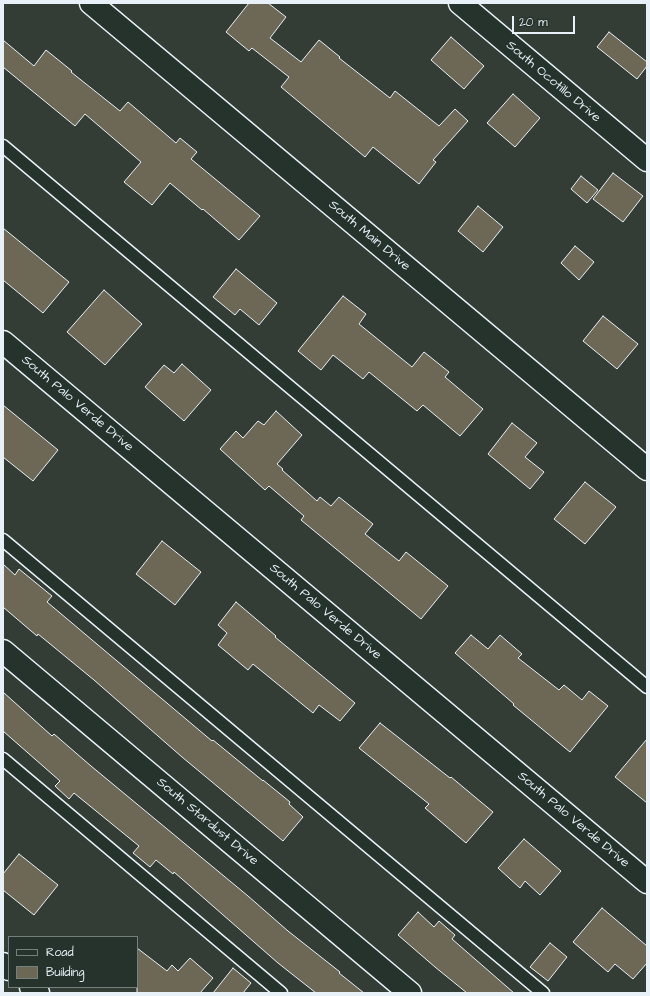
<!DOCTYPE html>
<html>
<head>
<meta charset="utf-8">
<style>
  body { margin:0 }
  #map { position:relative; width:650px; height:996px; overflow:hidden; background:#343d35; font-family:"Architects Daughter",sans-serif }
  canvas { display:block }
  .frame { position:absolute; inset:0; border:4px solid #e8f1f8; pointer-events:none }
  .legend { position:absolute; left:8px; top:936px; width:130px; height:52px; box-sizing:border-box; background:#26332d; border:1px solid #747f7e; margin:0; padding:5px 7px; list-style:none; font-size:12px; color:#e8f1f8 }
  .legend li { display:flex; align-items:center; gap:8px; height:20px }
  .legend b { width:20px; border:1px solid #747f7e }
  .scale { position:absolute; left:512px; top:16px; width:63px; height:18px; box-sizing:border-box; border:2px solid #e8f1f8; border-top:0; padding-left:5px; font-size:12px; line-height:14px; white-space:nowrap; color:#e8f1f8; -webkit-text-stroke:3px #26332d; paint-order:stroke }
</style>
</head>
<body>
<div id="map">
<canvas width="650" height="996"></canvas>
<div class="frame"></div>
<ul class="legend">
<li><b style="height:5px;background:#26332d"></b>Road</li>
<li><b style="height:11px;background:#6d6756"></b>Building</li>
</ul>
<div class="scale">20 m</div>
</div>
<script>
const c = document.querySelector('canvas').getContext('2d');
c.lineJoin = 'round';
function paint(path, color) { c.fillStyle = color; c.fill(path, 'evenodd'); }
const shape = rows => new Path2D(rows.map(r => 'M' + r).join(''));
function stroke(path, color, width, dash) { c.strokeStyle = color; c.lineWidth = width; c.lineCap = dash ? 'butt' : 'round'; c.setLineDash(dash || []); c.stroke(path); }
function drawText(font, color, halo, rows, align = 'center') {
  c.font = font + ' "Architects Daughter",sans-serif'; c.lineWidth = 3; c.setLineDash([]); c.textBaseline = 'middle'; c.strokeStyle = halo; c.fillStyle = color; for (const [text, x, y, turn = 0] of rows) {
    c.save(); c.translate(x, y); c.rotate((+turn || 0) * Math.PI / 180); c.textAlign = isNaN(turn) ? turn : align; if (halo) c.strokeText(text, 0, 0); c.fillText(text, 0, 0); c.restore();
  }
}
const building = shape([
  [249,3,268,3,286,17,270,38,301,62,319,40,340,57,339,58,390,98,395,91,439,126,455,109,468,121,433,160,436,162,419,184,373,147,365,157,281,87,289,77,252,48,249,51,226,32,249,3],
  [609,32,647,62,647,66,637,79,597,47,609,32],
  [451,37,484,66,464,89,431,60,451,37],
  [3,40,34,66,46,50,72,71,71,72,120,111,128,102,176,143,180,138,197,152,191,159,260,216,239,240,203,209,202,210,170,183,152,205,124,182,141,162,85,114,75,126,3,67,3,40],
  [513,94,540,118,515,147,487,123,513,94],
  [613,173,643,196,623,222,593,199,613,173],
  [581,176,598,190,587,203,571,189,581,176],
  [478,206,503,227,483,252,458,231,478,206],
  [3,228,69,282,43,313,3,280,3,228],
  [575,246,594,262,579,280,561,263,575,246],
  [236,269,277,303,259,325,240,309,235,315,213,297,236,269],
  [104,290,142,324,105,365,67,332,104,290],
  [343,296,366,314,359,324,412,367,424,352,449,372,445,377,483,409,460,436,423,405,417,411,369,372,363,379,333,355,321,370,298,351,343,296],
  [603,316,638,344,617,369,583,341,603,316],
  [182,364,211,390,184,421,145,387,164,365,174,373,182,364],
  [3,405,58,450,33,481,3,457,3,405],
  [276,411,302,435,277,464,283,469,282,470,317,501,320,497,331,506,339,497,373,524,365,534,399,561,406,552,448,586,421,619,301,520,304,516,269,486,265,490,220,449,236,431,243,438,258,421,264,425,276,411],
  [512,423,537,443,525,457,544,472,530,489,488,454,512,423],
  [585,482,616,507,585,544,554,519,585,482],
  [162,541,201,572,175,605,136,574,162,541],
  [3,564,15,575,19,569,52,596,47,602,212,741,213,740,263,781,263,780,290,802,289,804,303,817,283,841,182,757,94,680,38,634,37,636,3,607,3,564],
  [236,602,276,636,275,637,355,703,340,721,319,705,313,713,253,664,248,670,218,645,227,633,218,625,236,602],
  [471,635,488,649,500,635,522,654,518,658,559,690,564,685,582,700,589,691,608,706,570,752,513,705,514,704,455,653,471,635],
  [3,692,52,736,54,734,91,766,248,896,288,931,340,972,339,973,364,993,316,993,278,963,174,872,173,874,156,860,150,867,133,853,139,846,74,793,69,799,55,786,60,781,3,731,3,692],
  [380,723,450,778,451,777,493,812,466,843,425,808,429,804,359,748,380,723],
  [647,739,647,803,615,777,647,739],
  [524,839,561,871,540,895,525,881,520,888,498,868,524,839],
  [19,854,58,885,34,915,3,890,3,874,19,854],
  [602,908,647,946,647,963,633,979,615,964,608,972,573,942,602,908],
  [418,912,434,927,439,921,455,935,452,939,514,993,467,993,435,967,398,935,418,912],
  [550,943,567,957,548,981,530,967,550,943],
  [137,948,167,971,172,965,178,971,190,958,213,978,200,993,137,993,137,948],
  [233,968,251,983,243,993,213,993,233,968]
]);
const lane = shape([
  [3,146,647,687],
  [3,540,543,993],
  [3,759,281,993]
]);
const street = shape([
  [91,3,647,469],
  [460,3,647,160],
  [3,342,647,882],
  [3,651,410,993],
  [3,964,9,969],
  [31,987,38,993]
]);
const streetNames = [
  ["South Ocotillo Drive",553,82,40],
  ["South Main Drive",369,236,40],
  ["South Palo Verde Drive",77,404,40],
  ["South Palo Verde Drive",325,612,40],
  ["South Palo Verde Drive",573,820,40],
  ["South Stardust Drive",207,822,40]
];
paint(building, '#6d6756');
stroke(building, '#e8f1f8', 1);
stroke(lane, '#e8f1f8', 15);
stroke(street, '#e8f1f8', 25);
stroke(lane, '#26332d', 12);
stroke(street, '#26332d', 22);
drawText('13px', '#e8f1f8', '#26332d', streetNames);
</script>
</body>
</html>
